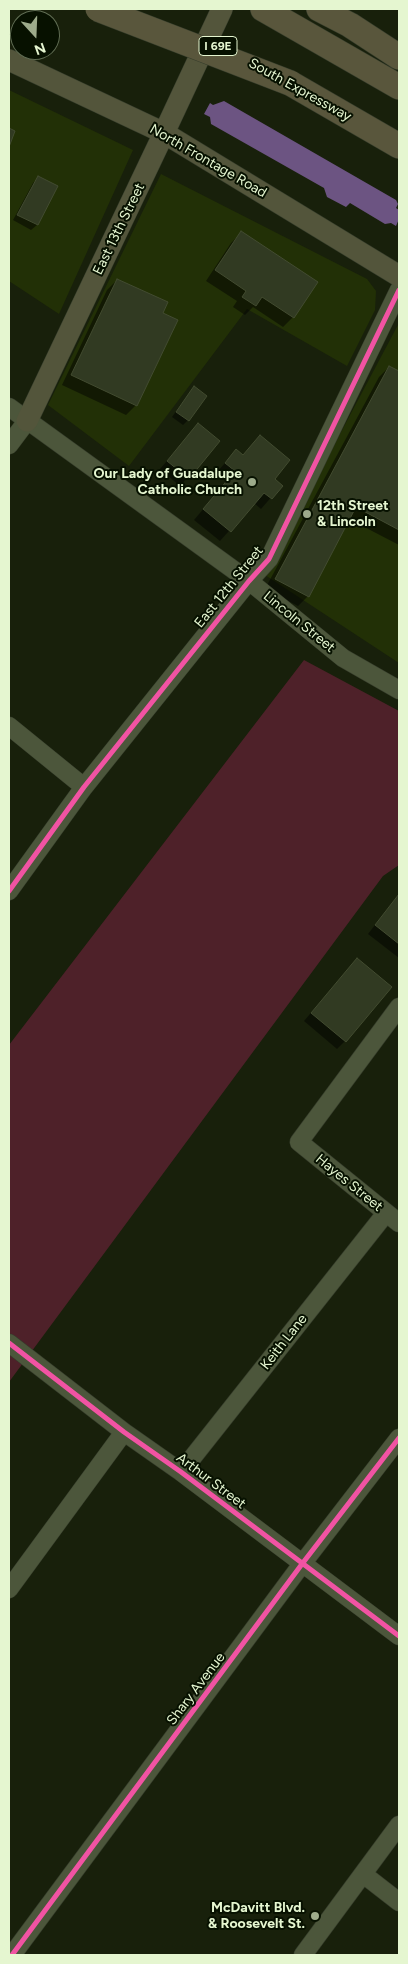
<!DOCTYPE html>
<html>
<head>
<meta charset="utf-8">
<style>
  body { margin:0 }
  #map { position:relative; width:408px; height:1964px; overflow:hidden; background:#18200b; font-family:Figtree,sans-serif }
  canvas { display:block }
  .frame { position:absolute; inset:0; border:10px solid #e5f6d0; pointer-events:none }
  .north { position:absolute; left:10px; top:10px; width:50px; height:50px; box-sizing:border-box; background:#071100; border:1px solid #606d53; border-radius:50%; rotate:160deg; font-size:14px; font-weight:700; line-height:20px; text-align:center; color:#e5f6d0 }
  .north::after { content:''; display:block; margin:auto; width:18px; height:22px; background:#9dab8b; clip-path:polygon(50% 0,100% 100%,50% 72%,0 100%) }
</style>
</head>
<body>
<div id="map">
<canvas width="408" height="1964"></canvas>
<div class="frame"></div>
<div class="north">N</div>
</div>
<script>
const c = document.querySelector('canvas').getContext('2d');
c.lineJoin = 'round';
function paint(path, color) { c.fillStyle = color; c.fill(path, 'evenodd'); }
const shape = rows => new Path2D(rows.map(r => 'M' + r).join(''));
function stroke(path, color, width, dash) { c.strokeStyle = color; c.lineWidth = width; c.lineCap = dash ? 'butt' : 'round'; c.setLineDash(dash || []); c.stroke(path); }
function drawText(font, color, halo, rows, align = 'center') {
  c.font = font + ' Figtree,sans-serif'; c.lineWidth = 4; c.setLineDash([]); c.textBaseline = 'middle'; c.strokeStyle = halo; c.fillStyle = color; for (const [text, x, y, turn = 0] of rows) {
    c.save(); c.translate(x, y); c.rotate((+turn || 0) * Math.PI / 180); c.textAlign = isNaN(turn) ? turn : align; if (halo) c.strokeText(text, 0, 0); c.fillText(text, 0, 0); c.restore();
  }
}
const built = shape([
  [9,90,133,150,59,314,9,281],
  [161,174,367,279,376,291,375,310,347,366,247,309,129,466,48,405],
  [399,323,399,663,265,575]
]);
const green = shape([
  [304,660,399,711,399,865,383,876,9,1382,9,1045]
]);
const water = shape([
  [224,101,396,200,398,204,396,208,399,210,399,219,396,226,391,223,385,224,350,203,346,207,327,197,324,188,211,124,210,117,204,114,210,103,213,105]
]);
const shadow = shape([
  [38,178,56,187,37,225,31,230,13,220,33,183],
  [241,233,293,317,283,327,253,307,245,315,233,307,237,301,206,281,231,243],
  [117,280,161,313,136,405,126,415,62,385,107,290],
  [389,367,399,373,399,545,349,519,308,596,298,606,265,589,379,377],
  [189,393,188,420,183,425,172,417],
  [198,425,218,442,180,486,160,469],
  [260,437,273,479,281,486,261,509,254,503,220,541,194,520,226,482,216,473,236,451,242,456],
  [399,894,399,958,368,934],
  [349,968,345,1041,337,1049,304,1021]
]);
const building = shape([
  [9,128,15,131,9,147,9,128],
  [38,176,58,186,38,225,17,215,38,176],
  [241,231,318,282,294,318,262,297,256,306,242,297,246,291,215,270,241,231],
  [117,279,168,302,163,313,178,320,137,406,71,375,117,279],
  [389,366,399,371,399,530,356,507,309,597,275,579,389,366],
  [194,386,207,396,189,421,176,412,194,386],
  [198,423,220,441,189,479,167,461,198,423],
  [260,435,290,460,275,479,283,486,272,499,264,493,231,532,203,509,235,471,225,463,236,449,243,455,260,435],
  [399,894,399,944,375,925,399,894],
  [357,958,392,987,346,1042,311,1013,357,958]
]);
const minor = shape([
  [9,407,249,581,343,658,399,690],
  [9,445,27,421],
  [9,726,84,787],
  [9,891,84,787,249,581,269,559,399,290],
  [399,1007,299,1142,399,1223],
  [9,1343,124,1432,181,1472,399,1636],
  [181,1472,386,1213],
  [9,1589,124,1432],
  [363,1874,399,1902],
  [12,1955,302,1564,399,1438],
  [303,1955,399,1825]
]);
const major = shape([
  [9,60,164,133,399,276],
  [27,421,164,133,222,9]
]);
const highway = shape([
  [263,9,399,87],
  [319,9,350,25,399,57],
  [290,83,399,146]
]);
const highwayBridge = shape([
  [98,9,290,83]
]);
const cycleway = shape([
  [9,891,84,787,249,581,269,559,399,290],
  [9,1343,124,1432,181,1472,399,1636],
  [12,1955,302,1564,399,1438]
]);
const markers = [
  [252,482,5,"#9dab8b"],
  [307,514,5,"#9dab8b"],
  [315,1916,5,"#9dab8b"]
];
const shields = [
  [218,46,38]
];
const shieldNames = [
  ["I 69E",218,46]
];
const streetNames = [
  ["South Expressway",300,90,29],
  ["North Frontage Road",208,161,30],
  ["East 13th Street",119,229,-64],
  ["East 12th Street",229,587,-51],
  ["Lincoln Street",299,622,39],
  ["Hayes Street",349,1183,39],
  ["Keith Lane",284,1342,-52],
  ["Arthur Street",211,1481,37],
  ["Shary Avenue",196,1689,-53]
];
const poiNames = [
  ["Our Lady of Guadalupe",242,474],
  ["Catholic Church",242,490],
  ["12th Street",317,506,"left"],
  ["& Lincoln",317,522,"left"],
  ["McDavitt Blvd.",305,1908],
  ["& Roosevelt St.",305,1924]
];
paint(built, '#223006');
paint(green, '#4e2129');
paint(water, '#6c5482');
paint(shadow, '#0007');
paint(building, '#313a22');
stroke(building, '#424b30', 1);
stroke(minor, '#363d2c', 19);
stroke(major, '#363d2c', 22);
stroke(highway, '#363d2c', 26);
stroke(minor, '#4c563b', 18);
stroke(major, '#53553b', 21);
stroke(highway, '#59563c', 25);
stroke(highwayBridge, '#363d2c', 26, []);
stroke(highwayBridge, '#59563c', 25);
stroke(cycleway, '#f153a3', 5);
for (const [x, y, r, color] of markers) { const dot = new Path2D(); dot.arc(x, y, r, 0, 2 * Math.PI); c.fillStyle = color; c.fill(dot); stroke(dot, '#071100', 2); }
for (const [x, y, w] of shields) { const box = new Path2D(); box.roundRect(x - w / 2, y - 9.5, w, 19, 4); c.fillStyle = '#071100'; c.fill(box); stroke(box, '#e5f6d0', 1); }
drawText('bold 12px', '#e5f6d0', null, shieldNames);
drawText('14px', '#e5f6d0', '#071100', streetNames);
drawText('bold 14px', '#e5f6d0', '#071100', poiNames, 'right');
</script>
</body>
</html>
